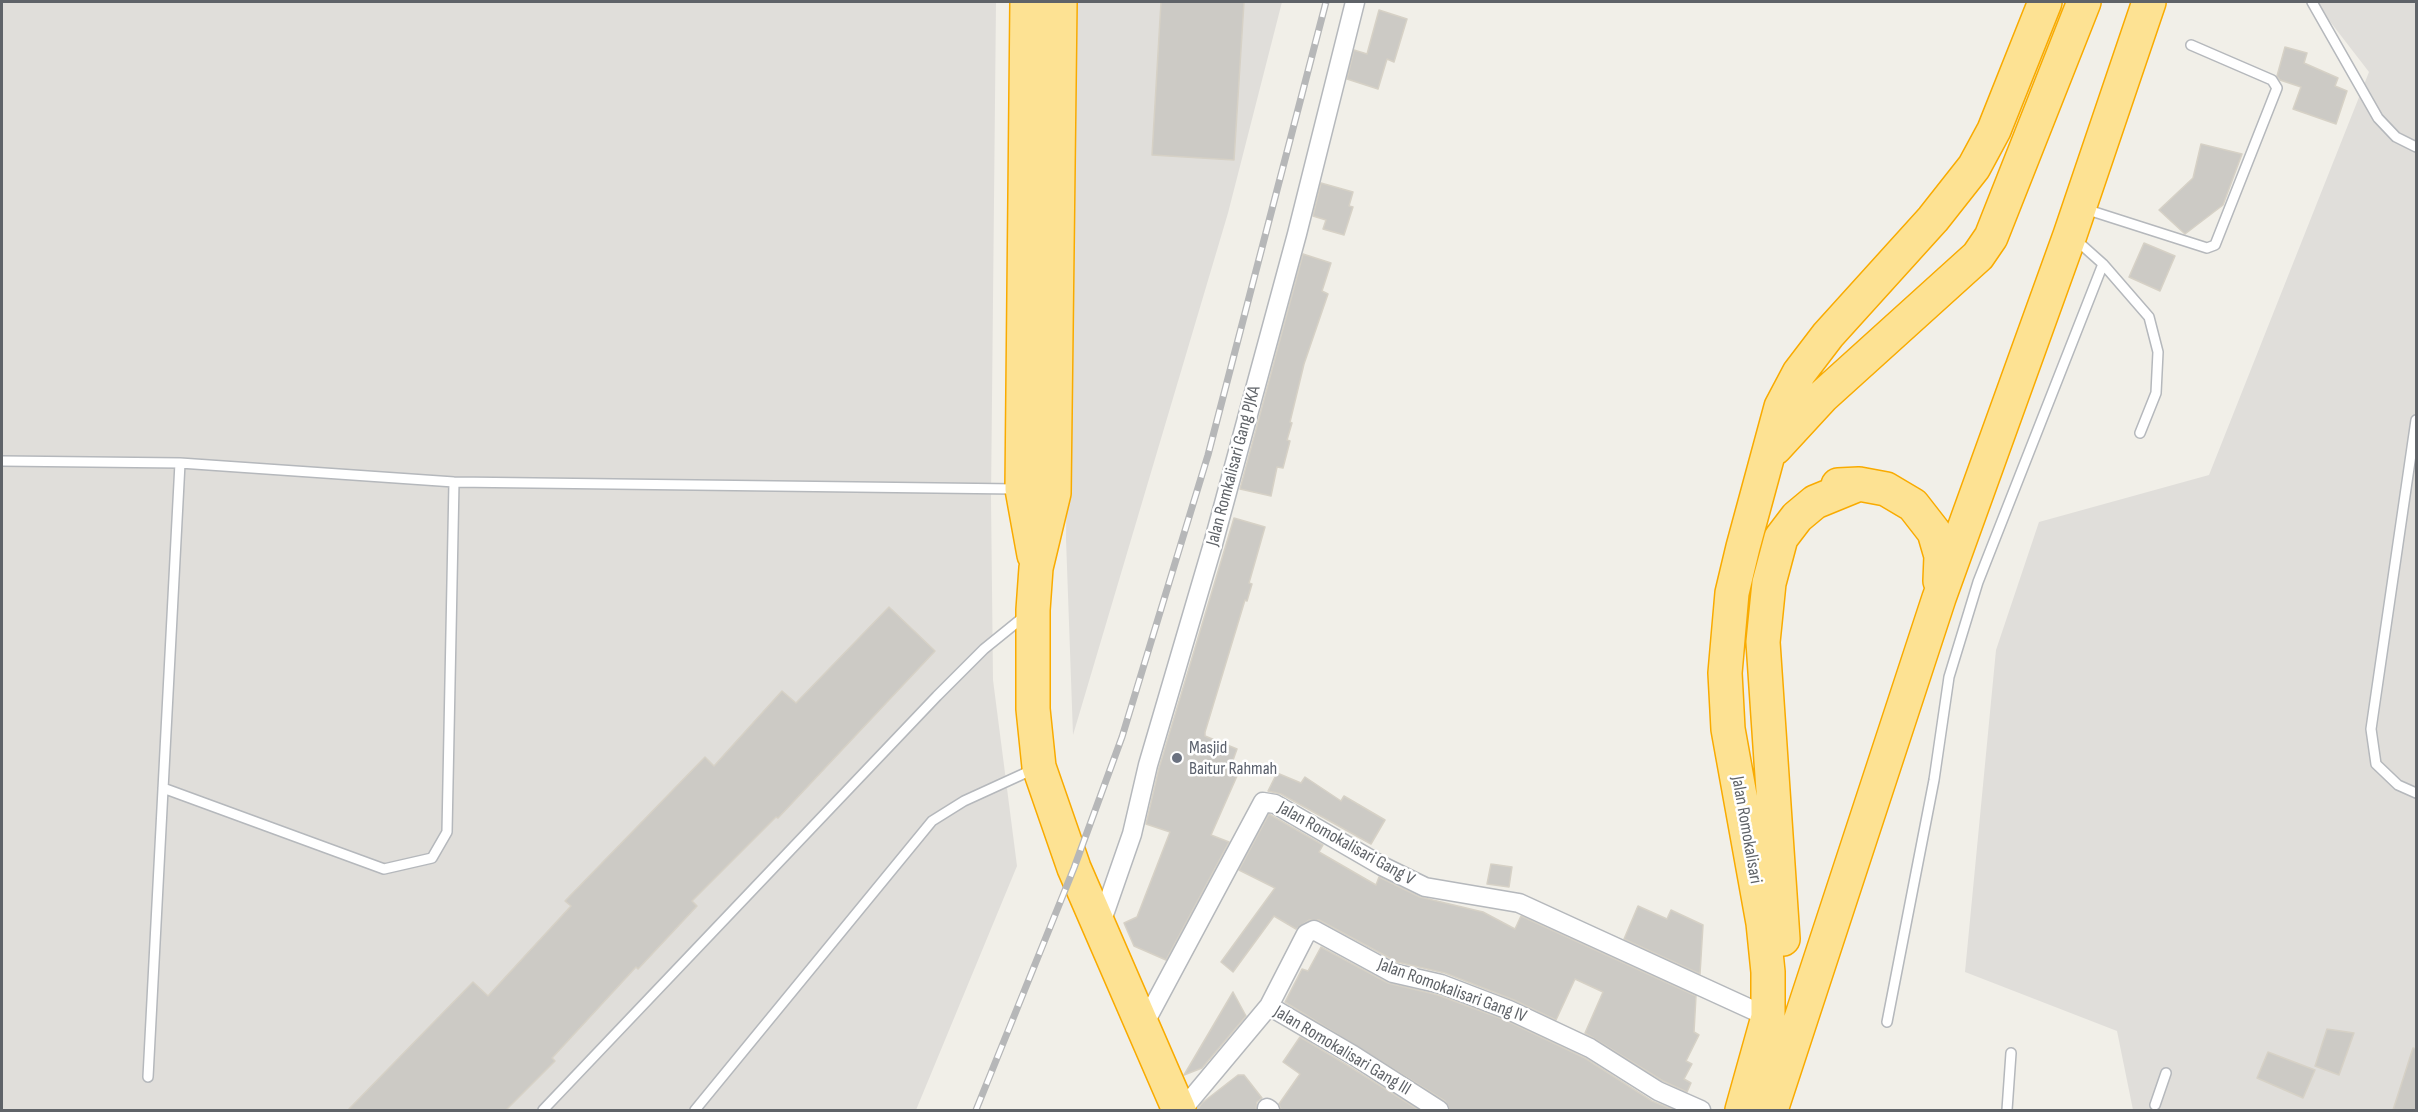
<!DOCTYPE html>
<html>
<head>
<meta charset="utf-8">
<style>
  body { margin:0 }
  #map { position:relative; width:2418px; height:1112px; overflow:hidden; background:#f1efe8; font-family:"Sofia Sans Condensed",sans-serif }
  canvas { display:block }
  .frame { position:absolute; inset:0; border:3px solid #5f6368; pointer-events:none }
</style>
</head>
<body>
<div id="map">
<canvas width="2418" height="1112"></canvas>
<div class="frame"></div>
</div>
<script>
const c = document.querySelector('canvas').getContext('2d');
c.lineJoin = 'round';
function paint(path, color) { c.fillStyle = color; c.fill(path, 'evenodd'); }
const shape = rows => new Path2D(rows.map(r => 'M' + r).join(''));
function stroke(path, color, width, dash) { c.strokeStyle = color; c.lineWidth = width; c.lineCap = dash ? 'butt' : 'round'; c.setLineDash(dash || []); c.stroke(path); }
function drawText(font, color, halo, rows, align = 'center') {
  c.font = font + ' "Sofia Sans Condensed",sans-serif'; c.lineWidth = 5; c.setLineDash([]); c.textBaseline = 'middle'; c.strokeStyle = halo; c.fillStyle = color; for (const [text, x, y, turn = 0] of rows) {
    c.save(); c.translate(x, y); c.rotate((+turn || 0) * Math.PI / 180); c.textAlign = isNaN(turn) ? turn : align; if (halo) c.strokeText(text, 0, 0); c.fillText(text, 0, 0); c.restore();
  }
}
const industrial = shape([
  [2,2,996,2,991,498,993,680,1017,866,916,1110,2,1110],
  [1073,2,1282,2,1228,213,1073,735,1066,539],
  [2315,2,2416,2,2416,1110,2133,1110,2117,1031,1965,972,1996,650,2039,522,2209,475,2369,72]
]);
const building = shape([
  [1161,2,1244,2,1234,160,1152,155,1161,2],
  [1379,10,1407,19,1394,62,1387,59,1378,89,1347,79,1354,50,1367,54,1379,10],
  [2285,47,2307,53,2304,63,2338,78,2335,86,2347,91,2336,124,2293,109,2301,87,2280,80,2277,76,2285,47],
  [2201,144,2242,154,2223,205,2185,234,2159,210,2193,178,2201,144],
  [1321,183,1353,192,1349,206,1353,207,1344,235,1323,229,1326,220,1313,216,1321,183],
  [2144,243,2175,256,2160,291,2129,277,2144,243],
  [1303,254,1331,263,1322,291,1328,294,1304,364,1290,422,1292,423,1287,440,1290,441,1283,468,1277,467,1271,496,1240,489,1303,254],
  [1234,518,1265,527,1249,583,1252,584,1247,601,1245,600,1205,732,1205,736,1237,749,1232,763,1241,767,1211,835,1229,842,1166,960,1134,946,1124,923,1137,917,1170,832,1146,824,1159,768,1234,518],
  [889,607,935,651,778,818,776,817,692,901,697,906,638,969,636,967,552,1058,555,1061,506,1110,348,1110,473,982,488,996,571,906,565,901,705,757,714,766,782,691,796,703,889,607],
  [1277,773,1301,783,1305,777,1341,801,1344,796,1385,820,1371,844,1281,794,1268,791,1277,773],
  [1269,814,1323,845,1319,852,1376,885,1379,877,1420,897,1483,912,1515,929,1521,916,1696,996,1694,1032,1699,1035,1686,1061,1692,1064,1684,1079,1691,1083,1687,1092,1663,1081,1585,1033,1603,992,1575,979,1556,1020,1514,1000,1445,973,1397,962,1319,920,1309,920,1296,929,1274,916,1233,972,1221,962,1275,888,1239,870,1269,814],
  [1491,864,1512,867,1509,887,1487,884,1491,864],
  [1638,906,1667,919,1671,910,1703,925,1700,974,1624,939,1638,906],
  [1321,947,1388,983,1438,995,1505,1020,1585,1058,1652,1101,1674,1110,1450,1110,1445,1101,1285,1002,1302,969,1308,971,1321,947],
  [1233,992,1246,1016,1202,1068,1184,1075,1233,992],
  [2327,1029,2354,1033,2339,1075,2315,1066,2327,1029],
  [1300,1037,1347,1065,1419,1110,1281,1110,1279,1104,1300,1074,1283,1062,1300,1037],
  [2413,1048,2416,1049,2416,1110,2393,1110,2413,1048],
  [2268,1052,2315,1070,2303,1098,2257,1078,2268,1052],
  [1238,1075,1244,1075,1262,1098,1257,1102,1256,1110,1197,1110,1202,1103,1238,1075]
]);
const lane = shape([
  [2312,2,2378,118,2396,137,2416,147],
  [2085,209,2207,248,2215,245,2277,88,2272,80,2191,45],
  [2075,239,2103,264,2149,317,2158,352,2156,393,2140,433],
  [2416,420,2371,729,2376,764,2398,785,2416,793],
  [2,461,180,463,454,482,1016,489],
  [163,788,384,869,432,858,447,832,454,482],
  [1887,1022,1934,780,1949,677,1978,582,2103,264],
  [148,1077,180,463],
  [2155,1105,2166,1073],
  [543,1110,937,696,984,649,1026,615],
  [695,1110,932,821,964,801,1034,769],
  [2007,1110,2011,1053]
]);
const street = shape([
  [1100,926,1132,834,1148,765,1213,544,1297,234,1355,2],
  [1269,1006,1353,1055,1439,1110],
  [1142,1028,1263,802,1275,804,1382,866,1425,887,1519,903,1768,1017],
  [1267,1108,1270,1110],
  [1182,1110,1269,1006,1306,934,1314,930,1393,973,1441,984,1509,1010,1590,1048,1658,1091,1701,1110]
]);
const highway = shape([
  [1027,2,1022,489,1034,555],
  [1060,2,1054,493,1036,568,1033,610,1033,709,1039,767,1074,868,1179,1110],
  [1775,448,1822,397,1978,256,1991,237,2084,2],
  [1838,485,1859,484,1886,489,1913,505,1934,532,1941,556,1940,581],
  [1783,939,1763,642,1769,583,1781,538,1797,517,1815,502,1859,484],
  [1742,1110,1768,1017,1768,972,1763,923,1728,729,1725,673,1732,593,1743,547,1781,407,1799,373,1828,335,1933,219,1974,167,1994,130,2045,2],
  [1771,1110,1939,598,2070,235,2149,2]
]);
const rail = shape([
  [976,1110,1074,868,1122,737,1208,455,1326,2]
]);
const markers = [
  [1177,758,6,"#6b7280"]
];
const streetNames = [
  ["Jalan Romkalisari Gang PJKA",1234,466,-75],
  ["Jalan Romokalisari",1746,830,80],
  ["Jalan Romokalisari Gang V",1346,844,29],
  ["Jalan Romokalisari Gang IV",1452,991,20],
  ["Jalan Romokalisari Gang III",1342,1051,31]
];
const worshipNames = [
  ["Masjid",1189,748],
  ["Baitur Rahmah",1189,769]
];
paint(industrial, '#e0deda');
paint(building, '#cccac5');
stroke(building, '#d6d1c6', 1.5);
stroke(lane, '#b5b8bc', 12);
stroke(street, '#b5b8bc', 21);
stroke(highway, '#f9ab00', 36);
stroke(lane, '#fff', 9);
stroke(street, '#fff', 18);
stroke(highway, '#fde293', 33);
stroke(rail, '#b6b7b8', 7);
stroke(rail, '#fff', 4.5, [14]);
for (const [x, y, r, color] of markers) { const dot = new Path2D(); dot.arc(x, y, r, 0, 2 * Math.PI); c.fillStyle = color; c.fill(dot); stroke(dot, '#fff', 2); }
drawText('18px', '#5f6368', '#fff', streetNames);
drawText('18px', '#5b616d', '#fff', worshipNames, 'left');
</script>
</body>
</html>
